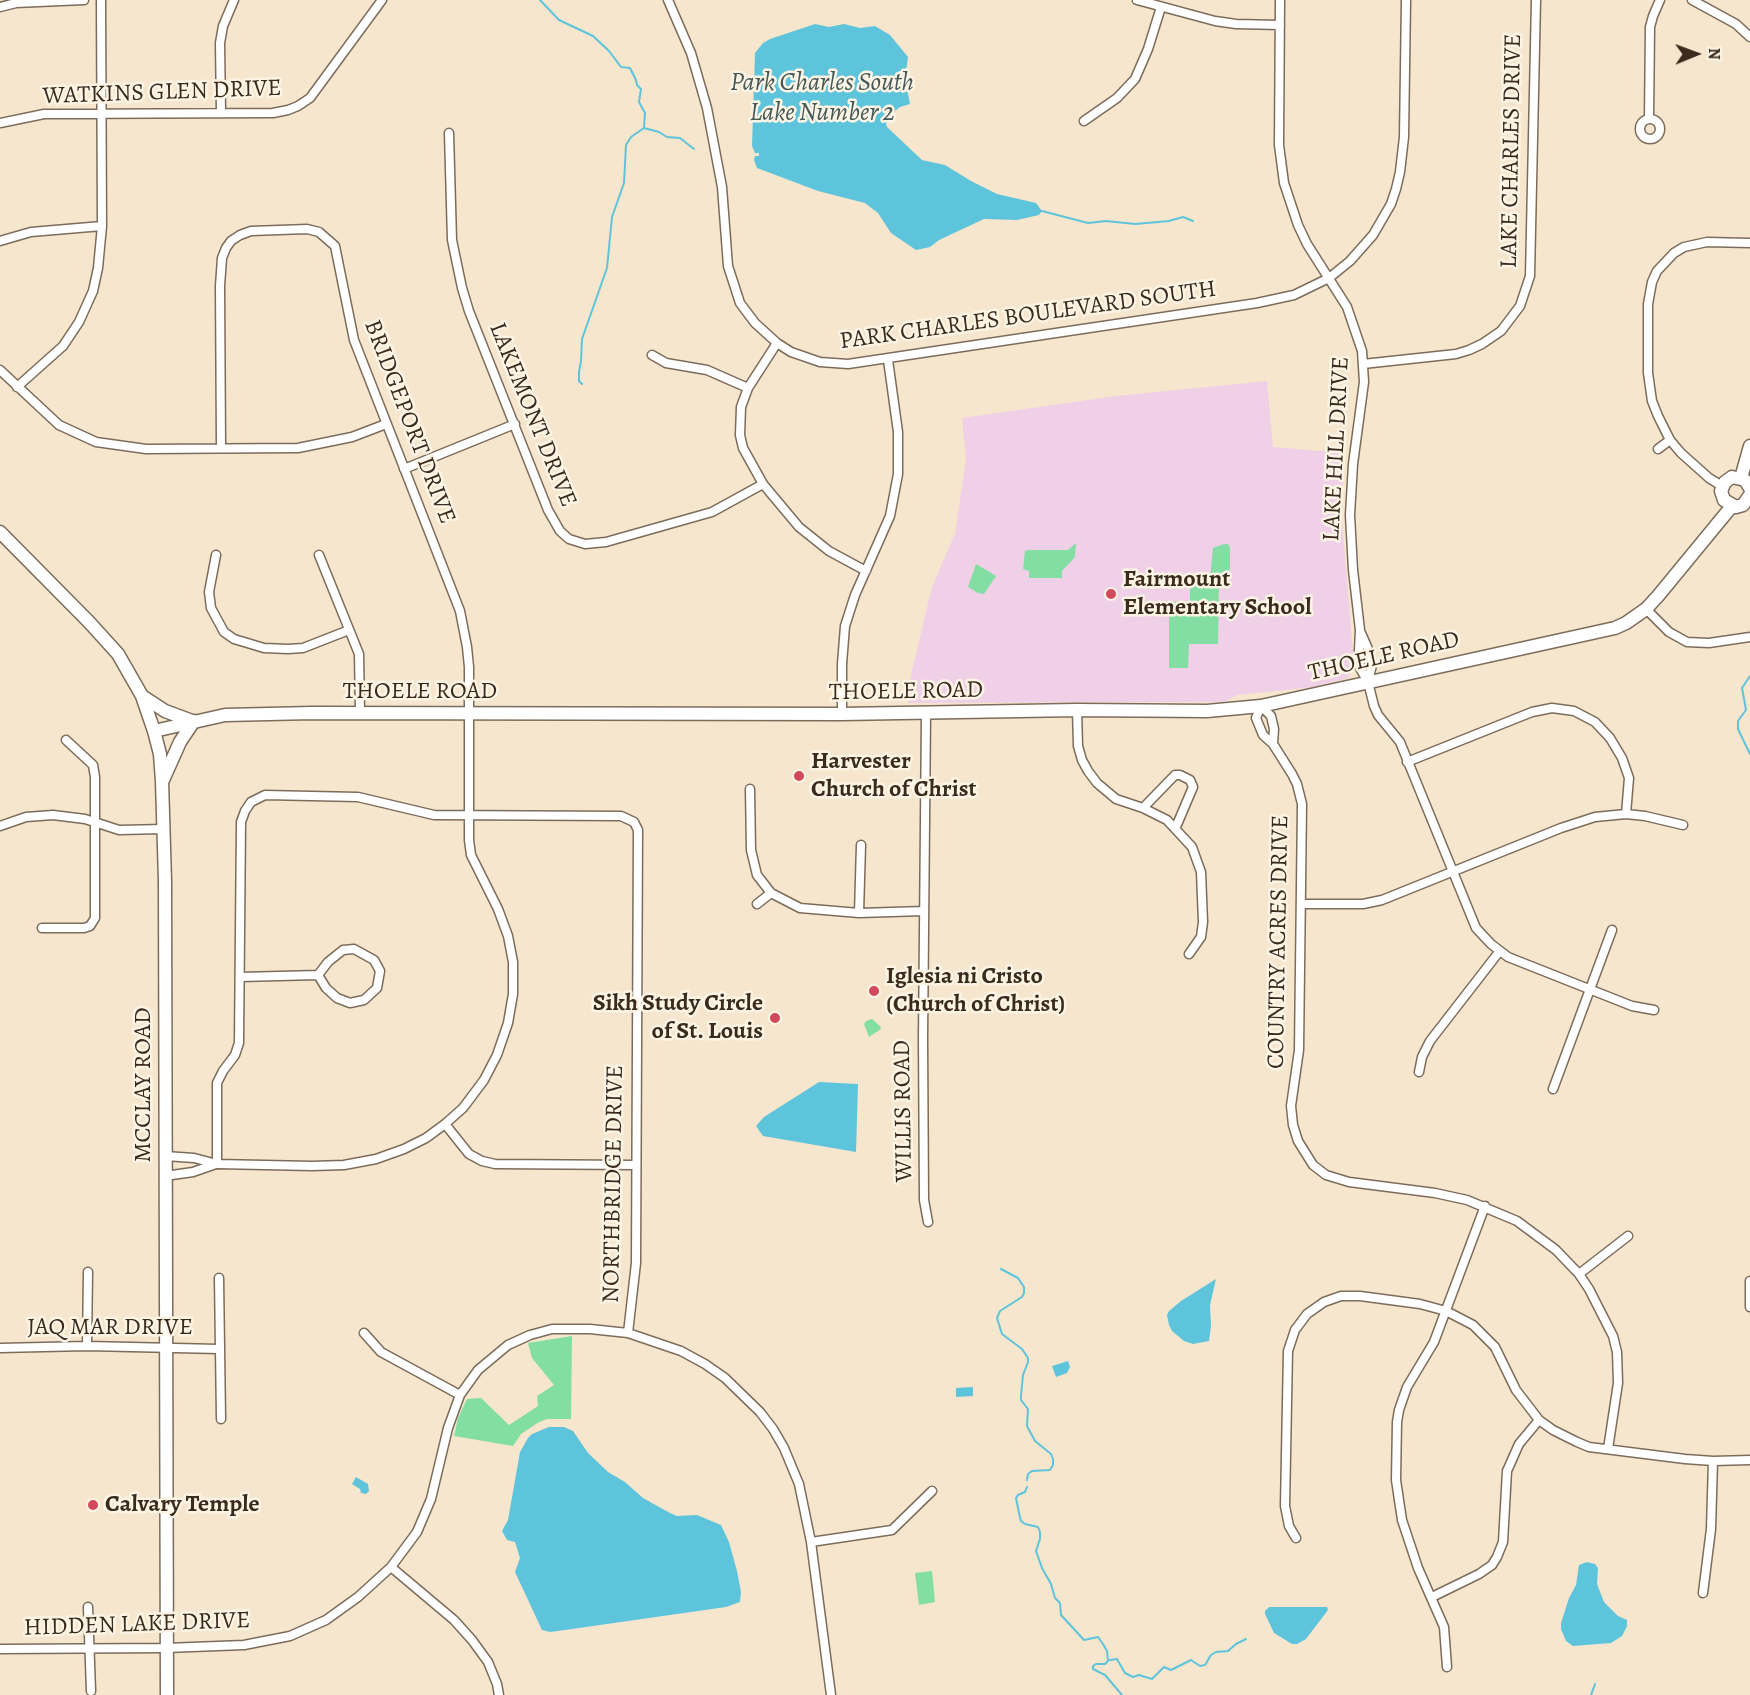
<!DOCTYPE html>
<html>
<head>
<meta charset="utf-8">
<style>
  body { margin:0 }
  #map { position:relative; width:1750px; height:1695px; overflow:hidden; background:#f6e6cd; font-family:Alegreya,serif }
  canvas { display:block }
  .north { position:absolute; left:1666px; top:24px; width:60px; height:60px; -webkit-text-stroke:4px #fcf5e5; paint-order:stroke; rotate:89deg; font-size:16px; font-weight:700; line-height:24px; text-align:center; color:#3b2a1e }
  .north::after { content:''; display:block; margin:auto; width:21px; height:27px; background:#3b2a1e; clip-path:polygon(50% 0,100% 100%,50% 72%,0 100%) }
</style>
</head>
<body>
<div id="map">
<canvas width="1750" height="1695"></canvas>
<div class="north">N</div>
</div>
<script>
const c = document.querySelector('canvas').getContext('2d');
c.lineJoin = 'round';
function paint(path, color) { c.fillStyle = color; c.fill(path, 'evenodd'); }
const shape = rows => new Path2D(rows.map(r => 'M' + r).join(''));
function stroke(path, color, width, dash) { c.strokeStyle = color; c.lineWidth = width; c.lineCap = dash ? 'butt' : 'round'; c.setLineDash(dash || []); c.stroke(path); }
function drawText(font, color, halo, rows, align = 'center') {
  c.font = font + ' Alegreya,serif'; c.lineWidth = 5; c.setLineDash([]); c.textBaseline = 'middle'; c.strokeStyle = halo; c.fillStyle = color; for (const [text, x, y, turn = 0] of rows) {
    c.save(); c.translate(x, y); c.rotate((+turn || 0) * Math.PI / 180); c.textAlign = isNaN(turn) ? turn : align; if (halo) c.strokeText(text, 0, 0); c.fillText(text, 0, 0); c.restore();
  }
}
const built = shape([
  [1267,381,1273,447,1344,453,1342,521,1353,652,1351,673,1348,678,1314,687,1237,695,1224,702,908,703,911,675,932,587,955,534,966,459,962,418,1116,396]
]);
const green = shape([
  [1076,543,1075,557,1062,571,1062,578,1029,578,1029,571,1023,569,1025,551,1028,550,1068,550],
  [1224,544,1228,544,1230,548,1230,569,1219,582,1218,644,1189,644,1188,668,1169,668,1169,602,1190,601,1190,579,1210,579,1213,548],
  [976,564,996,576,984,594,978,593,968,587],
  [872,1019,880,1026,881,1029,869,1037,864,1024,866,1021],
  [572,1336,571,1419,547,1419,539,1422,521,1434,513,1446,454,1436,458,1418,467,1399,481,1398,509,1425,538,1406,537,1396,554,1385,532,1358,528,1343],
  [932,1571,935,1602,919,1605,915,1573]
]);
const water = shape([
  [815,24,829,27,844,24,860,28,875,26,890,35,908,57,905,79,910,104,900,107,891,114,886,124,887,127,922,160,945,165,971,181,997,194,1036,203,1042,211,1039,215,1017,220,984,219,939,240,930,247,916,250,891,233,878,213,865,203,818,191,757,168,754,160,755,156,759,156,759,153,755,153,752,146,755,53,763,43,770,39],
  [819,1082,858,1084,856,1152,763,1136,756,1126,764,1117],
  [1216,1279,1210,1305,1211,1326,1209,1341,1193,1344,1184,1341,1172,1331,1169,1325,1167,1315,1169,1311,1181,1301],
  [1068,1361,1070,1367,1067,1373,1056,1377,1052,1366],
  [973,1387,973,1396,956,1397,956,1388],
  [549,1427,564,1427,573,1431,588,1453,608,1472,625,1482,643,1498,670,1513,677,1516,697,1515,721,1525,729,1542,737,1571,741,1592,740,1602,726,1607,558,1631,550,1632,542,1630,515,1572,520,1558,515,1542,507,1540,502,1531,508,1520,520,1452,528,1438,532,1434],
  [356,1477,368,1484,369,1491,366,1494,361,1493,360,1489,352,1484],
  [1587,1562,1595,1564,1598,1568,1597,1584,1604,1602,1618,1616,1627,1620,1627,1626,1622,1636,1611,1643,1573,1646,1566,1641,1561,1629,1561,1623,1569,1598,1576,1585,1579,1565],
  [1269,1607,1327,1607,1328,1610,1306,1639,1297,1644,1292,1644,1274,1633,1265,1614,1265,1611]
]);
const stream = shape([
  [540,0,559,20,593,36,609,51,621,67,630,68,636,80,637,85,641,89,639,102,645,113,644,128,631,137,626,145,624,183,612,217,607,268,582,339,581,361,579,372,579,381,582,384],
  [644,128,659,132,667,137,680,138,694,149],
  [1042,211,1088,223,1106,221,1135,224,1169,221,1183,217,1193,221],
  [1750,676,1742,688,1746,710,1738,721,1738,729,1750,754],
  [1001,1269,1018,1278,1024,1287,1024,1293,1022,1297,1000,1311,997,1318,1002,1334,1022,1349,1028,1358,1028,1362,1023,1375,1021,1396,1021,1400,1028,1409,1027,1426,1035,1441,1051,1454,1053,1459,1053,1465,1050,1470,1032,1471,1028,1474,1027,1480],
  [1027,1487,1025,1492,1018,1495,1016,1498,1019,1513,1021,1521,1025,1524,1038,1527,1040,1532,1040,1539,1036,1551,1042,1568,1051,1584,1055,1598,1060,1603,1061,1615,1084,1640,1098,1637,1103,1644,1107,1651,1108,1661,1105,1664,1096,1664,1093,1666,1093,1669,1105,1675,1122,1695],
  [1110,1660,1117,1659,1125,1673,1133,1677,1139,1675,1152,1679,1164,1667,1171,1670,1191,1660,1200,1666,1205,1665,1211,1655,1216,1652,1228,1651,1236,1644,1246,1639],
  [1591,1695,1595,1684]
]);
const street = shape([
  [668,0,691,53,707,108,722,187,728,266,740,303,755,323,777,343,791,352,820,362,848,364,1257,303,1294,295,1329,278,1350,261,1373,235,1391,204,1396,189,1400,172,1404,137,1406,0],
  [1137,0,1215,21,1236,24,1280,25],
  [1280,0,1279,145,1284,183,1298,225,1307,244,1347,307,1362,351,1364,382,1353,464,1350,515,1353,570,1360,630,1359,650,1360,668,1368,682],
  [1692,0,1736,24,1750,37],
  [0,7,16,3,84,0],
  [221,113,220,43,223,26,234,0],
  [1649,119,1650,27,1653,16,1660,0],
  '1640 129a10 10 0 1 1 20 0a10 10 0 1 1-20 0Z',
  [1084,121,1117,98,1135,79,1148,49,1161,7],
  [0,123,44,114,273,113,288,110,298,106,310,98,382,0],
  [449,133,452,240,462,288,469,311,548,510,560,531,569,539,585,544,606,542,712,512,763,484],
  [0,241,31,232,102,226],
  [777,343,748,388,741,407,740,435,743,448,763,484,799,527,829,551,866,571],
  [652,355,666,363,707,370,748,388],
  [1363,364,1456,354,1469,350,1482,344,1501,331,1520,306,1530,276,1536,0],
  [0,370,59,425,96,442,146,449,298,448,352,437,386,424],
  [17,387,63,346,79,322,93,291,98,268,102,226,101,0],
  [1658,449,1670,440],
  [404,469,515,424],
  [1722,486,1709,478,1681,453,1670,440,1658,416,1652,401,1648,373,1648,304,1652,282,1657,271,1674,253,1684,247,1707,242,1750,243],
  [216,555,209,592,211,608,224,632,234,639,264,648,288,649,303,648,349,630],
  [319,555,359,654,360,712],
  [1646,609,1669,632,1687,642,1709,643,1750,637],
  [1361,633,1368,649,1372,665,1368,682,1374,706,1378,715,1400,742,1476,928,1491,944,1508,957,1632,1006,1654,1010],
  [1077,710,1078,746,1082,760,1088,771,1097,783,1116,799,1143,808,1167,820,1192,847,1201,872,1203,922,1201,937,1189,954],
  [926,713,923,1038,924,1200,928,1222],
  [842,714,842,664,845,626,855,595,890,516,898,474,898,432,888,360],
  [1273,744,1274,729,1271,716,1261,706,1256,718,1263,735,1273,744,1292,774,1297,784,1302,804,1299,1050,1291,1106,1293,1125,1298,1141,1313,1165,1326,1175,1349,1182,1435,1193,1467,1200,1517,1221,1556,1250,1579,1274,1589,1289,1613,1336,1617,1352,1618,1383,1608,1449],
  [1407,762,1532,712,1552,708,1574,711,1595,722,1610,738,1622,758,1629,778,1626,814],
  [750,789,751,850,757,875,771,893,800,908,859,913,924,911],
  [1143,808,1175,775,1180,775,1190,780,1193,787,1176,827],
  [0,826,26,817,53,815,85,819,119,830,164,829],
  [757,904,771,893],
  [1301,904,1363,904,1382,900,1561,828,1595,817,1626,814,1645,816,1683,825],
  [859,913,861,845],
  [42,928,84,928,90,926,95,918,95,777,93,765,66,740],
  [240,977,318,975,328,962,343,950,354,949,374,960,380,971,377,988,364,1000,350,1003,337,998,326,988,318,975],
  [1419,1072,1422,1057,1430,1041,1499,952],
  [1553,1089,1612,930],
  [445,1124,469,1154,482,1161,495,1164,636,1165],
  [165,1156,194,1158,217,1164,312,1166,344,1165,376,1159,404,1149,426,1138,445,1124,463,1108,484,1080,497,1055,508,1023,513,994,513,962,508,936,498,909,471,855,469,840,469,667,467,647,460,611,354,340,335,246,319,232,307,229,251,231,240,235,231,241,226,248,222,258,220,286,221,448],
  [217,1164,217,1083,223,1071,235,1055,239,1043,241,822,245,811,251,802,265,795,358,797,434,815,621,816,634,822,638,830,636,1263,628,1333],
  [165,1176,193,1172,216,1164],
  [1579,1274,1628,1236],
  [219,1278,221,1419],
  [1750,1281,1750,1307],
  [364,1333,381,1352,460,1395],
  [87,1346,88,1272],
  [0,1348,87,1346,219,1349],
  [1296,1538,1289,1526,1285,1506,1288,1351,1295,1330,1307,1314,1324,1302,1341,1296,1360,1296,1420,1304,1446,1311,1473,1325,1495,1347,1516,1390,1539,1420,1553,1430,1577,1442,1589,1447,1685,1459,1713,1461,1750,1460],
  [811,1542,892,1530,932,1491],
  [391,1567,454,1620,472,1640,488,1662,497,1684,499,1695],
  [1703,1593,1711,1529,1713,1461],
  [1432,1597,1479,1574,1492,1565,1497,1557,1503,1542,1507,1471,1519,1444,1539,1420],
  [88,1607,91,1691],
  [0,1649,166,1648,244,1645,290,1636,326,1620,358,1597,391,1567,417,1532,431,1499,448,1428,460,1395,478,1370,508,1345,530,1335,552,1329,590,1329,628,1333,681,1351,705,1364,725,1378,760,1412,773,1429,784,1448,799,1484,811,1542,831,1695],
  [1447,1667,1444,1627,1418,1568,1402,1520,1396,1480,1397,1422,1399,1410,1407,1387,1434,1342,1485,1206]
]);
const secondary = shape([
  [1741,478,1750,446],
  [1750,488,1745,480,1732,477,1725,482,1721,491,1724,500,1736,507,1743,505,1750,495],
  [0,532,89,622,118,654,142,696,154,731,160,754,162,781,165,881,167,1695],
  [142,696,165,711,192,721],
  [154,731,225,715,312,713,842,714,1077,710,1207,711,1261,706,1615,628,1626,623,1646,609,1658,596,1732,506],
  [163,780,180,742,194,721]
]);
const markers = [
  [1111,594,6,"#d1495b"],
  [799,776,6,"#d1495b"],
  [874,991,6,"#d1495b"],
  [775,1018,6,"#d1495b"],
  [93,1505,6,"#d1495b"]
];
const streetNames = [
  ["WATKINS GLEN DRIVE",162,93,-2],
  ["LAKE CHARLES DRIVE",1512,151,-89],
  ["PARK CHARLES BOULEVARD SOUTH",1028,316,-8],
  ["LAKEMONT DRIVE",532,415,68],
  ["BRIDGEPORT DRIVE",409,422,69],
  ["LAKE HILL DRIVE",1337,449,-87],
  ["THOELE ROAD",1384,657,-13],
  ["THOELE ROAD",420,692],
  ["THOELE ROAD",906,692,-1],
  ["COUNTRY ACRES DRIVE",1279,942,-89],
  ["MCCLAY ROAD",144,1085,-90],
  ["WILLIS ROAD",904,1111,-91],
  ["NORTHBRIDGE DRIVE",614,1184,-89],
  ["JAQ MAR DRIVE",110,1328],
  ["HIDDEN LAKE DRIVE",137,1625,-2]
];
const poiNames = [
  ["Fairmount",1123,580],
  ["Elementary School",1123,608],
  ["Harvester",811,762],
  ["Church of Christ",811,790],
  ["Iglesia ni Cristo",886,977],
  ["(Church of Christ)",886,1005],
  ["Sikh Study Circle",763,1004,"right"],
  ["of St. Louis",763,1032,"right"],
  ["Calvary Temple",105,1505]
];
const waterNames = [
  ["Park Charles South",822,84],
  ["Lake Number 2",822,114]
];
paint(built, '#efd0e6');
paint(green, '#83dea4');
paint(water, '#5ec4db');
stroke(stream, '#5ec4db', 2);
stroke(street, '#7c6c5b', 11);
stroke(secondary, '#7c6c5b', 15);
stroke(street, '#fff', 8);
stroke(secondary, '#fff', 12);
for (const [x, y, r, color] of markers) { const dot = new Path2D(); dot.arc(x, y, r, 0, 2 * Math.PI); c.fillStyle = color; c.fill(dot); stroke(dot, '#fcf5e5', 2); }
drawText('24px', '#3b2a1e', '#fcf5e5', streetNames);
drawText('bold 24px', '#3b2a1e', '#fcf5e5', poiNames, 'left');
drawText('italic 26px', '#465857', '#fcf5e5', waterNames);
</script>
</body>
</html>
